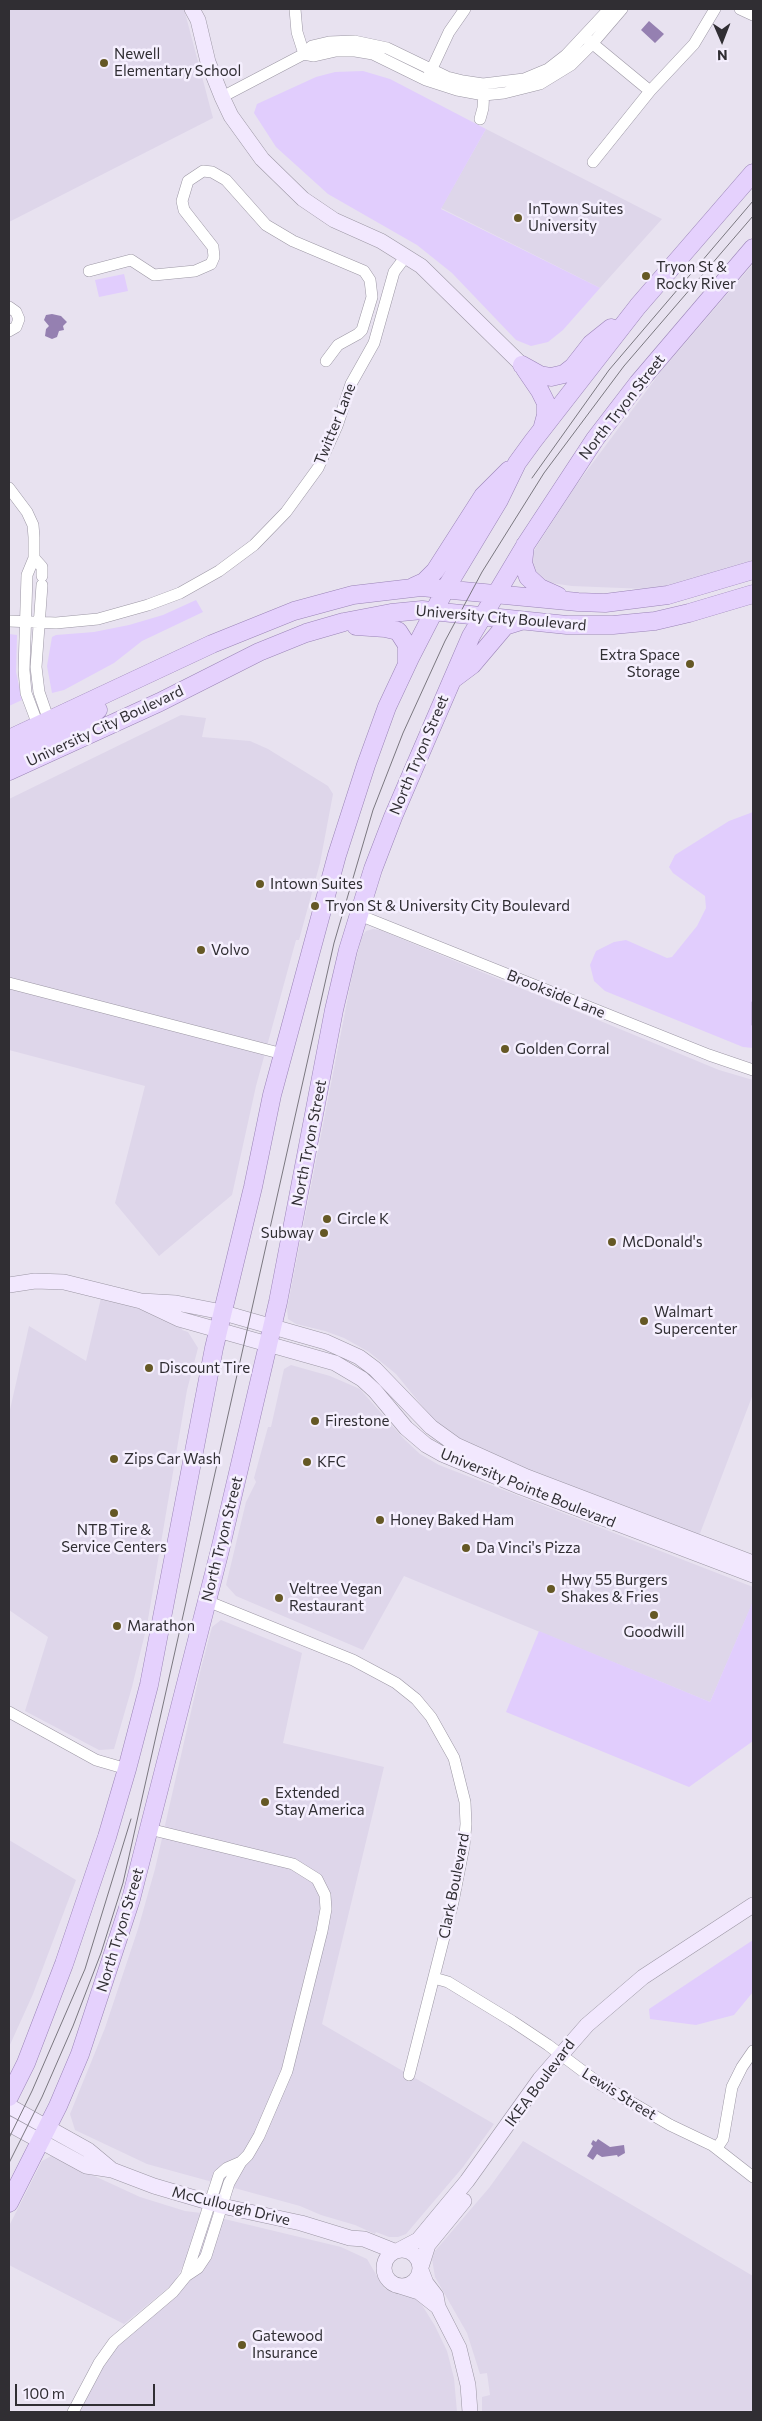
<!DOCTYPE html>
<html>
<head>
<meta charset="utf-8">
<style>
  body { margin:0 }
  #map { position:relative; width:762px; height:2421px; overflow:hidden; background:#e8e2f0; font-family:Commissioner,sans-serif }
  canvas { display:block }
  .frame { position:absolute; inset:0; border:10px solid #302e33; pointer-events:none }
  .north { position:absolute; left:697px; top:15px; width:50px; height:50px; -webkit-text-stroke:4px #f5effe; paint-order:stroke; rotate:179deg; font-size:14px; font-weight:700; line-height:20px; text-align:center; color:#302e33 }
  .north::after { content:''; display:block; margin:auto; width:18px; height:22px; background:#302e33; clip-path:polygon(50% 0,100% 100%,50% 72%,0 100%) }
  .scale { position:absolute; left:15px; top:2384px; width:140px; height:22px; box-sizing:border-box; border:2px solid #302e33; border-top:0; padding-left:6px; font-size:15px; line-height:18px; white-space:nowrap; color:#302e33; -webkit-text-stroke:4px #f5effe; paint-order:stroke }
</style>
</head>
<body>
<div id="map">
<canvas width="762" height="2421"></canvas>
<div class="frame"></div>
<div class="north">N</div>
<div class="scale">100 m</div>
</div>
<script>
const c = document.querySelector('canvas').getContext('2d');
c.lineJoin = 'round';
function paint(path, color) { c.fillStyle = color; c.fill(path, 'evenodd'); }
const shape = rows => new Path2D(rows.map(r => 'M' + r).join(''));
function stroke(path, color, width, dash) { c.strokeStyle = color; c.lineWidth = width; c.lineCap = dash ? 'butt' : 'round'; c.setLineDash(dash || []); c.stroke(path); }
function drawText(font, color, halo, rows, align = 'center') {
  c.font = font + ' Commissioner,sans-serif'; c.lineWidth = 5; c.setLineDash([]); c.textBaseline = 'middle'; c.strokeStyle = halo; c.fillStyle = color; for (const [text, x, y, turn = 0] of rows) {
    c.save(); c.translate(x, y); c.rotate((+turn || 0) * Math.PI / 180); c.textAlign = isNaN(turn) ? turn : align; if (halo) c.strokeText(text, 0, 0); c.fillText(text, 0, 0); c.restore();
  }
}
const built = shape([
  [9,9,184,9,213,118,9,222],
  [486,129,662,219,600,288,441,208],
  [753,264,753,564,667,587,646,589,572,586,551,583,537,577,530,566,533,552,574,488,662,370],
  [181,715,206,718,202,737,250,741,268,749,328,786,333,794,320,863,299,940,296,940,256,1086,232,1195,159,1256,115,1203,145,1086,9,1050,9,799],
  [373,929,380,930,719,1070,753,1080,753,1394,699,1536,527,1470,463,1442,432,1418,396,1374,369,1352,344,1338,325,1331,296,1324,288,1319,287,1309,353,971,362,936,366,931],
  [101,1298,132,1306,183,1326,182,1330,188,1332,198,1348,187,1390,147,1625,132,1687,114,1749,99,1750,25,1711,48,1637,9,1610,9,1414,29,1326,86,1361],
  [291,1365,330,1376,360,1389,404,1439,420,1454,439,1465,753,1587,753,1602,710,1702,404,1576,363,1650,236,1596,226,1585,246,1502,256,1482,254,1478,268,1427,271,1427,284,1369],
  [221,1620,302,1653,283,1743,384,1767,322,2024,494,2124,463,2167,406,2234,398,2237,389,2237,376,2232,375,2234,355,2225,321,2215,300,2206,147,2164,75,2130,70,2114,105,2028,138,1929,155,1869,201,1668,212,1627],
  [9,1840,76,1880,33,1994,9,2047],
  [523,2141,753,2276,753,2412,482,2412,482,2397,490,2395,487,2373,480,2374,467,2333,435,2277,432,2259,435,2251,489,2188],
  [51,2156,140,2197,185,2211,201,2213,195,2243,174,2283,124,2324,9,2265,9,2226,42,2161],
  [212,2216,341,2247,367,2259,384,2288,392,2292,413,2297,422,2305,435,2326,447,2351,454,2378,457,2412,72,2412,97,2366,169,2293,196,2258]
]);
const green = shape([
  [363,71,390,79,486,129,441,209,600,288,563,330,548,342,531,346,516,340,452,273,417,245,328,194,276,147,254,113,257,104,316,77,335,72],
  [124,274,128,291,99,297,95,280],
  [196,600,203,612,142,641,114,663,64,690,52,693,47,666,52,637,56,635,94,632,129,625,163,615],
  [9,634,17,635,16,672,22,700,9,706],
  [753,812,753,1048,743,1047,605,991,594,981,590,965,596,951,614,942,626,940,667,958,672,957,697,926,706,908,705,896,673,873,669,867,675,855,729,821],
  [753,1601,753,1741,689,1787,506,1712,539,1631,710,1702],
  [753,1940,753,1992,734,2015,696,2025,650,2019,649,2009]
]);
const water = shape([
  [649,21,664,34,655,43,641,30],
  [52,314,61,316,67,322,63,326,64,330,59,331,57,337,52,339,45,336,46,329,49,326,44,320,46,315],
  [598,2139,610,2147,624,2145,625,2153,618,2157,617,2155,602,2157,597,2154,593,2160,587,2156,593,2146,591,2144,593,2140,596,2142]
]);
const stream = shape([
  [753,1002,753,1025]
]);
const street = shape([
  [295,9,297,32,304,54],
  [740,9,753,15],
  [587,39,650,91],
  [304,54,314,56,336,51,355,51,373,54,426,80,457,90,484,95,504,93,540,84,571,65,592,44,622,9],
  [429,75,449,32,465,9],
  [222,97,304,54,312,46,329,42,354,41,387,48,447,77,463,81,483,84,524,79,548,69,566,55,609,9],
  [480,119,483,108,484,88],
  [593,162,650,91,694,44,715,9],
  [89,271,131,260,154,275,195,271,211,264,214,257,213,247,184,210,182,201,188,181,203,171,212,172,226,180,266,225,293,241,364,271,370,280,372,297,362,330,358,334,338,345,326,361],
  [9,307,16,312,19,319,16,327,9,331],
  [9,488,27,512,33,525,34,537,34,558,27,575,24,670,26,693,38,725],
  [34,558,42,567,42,576],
  [42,585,36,667,39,692,49,721],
  [9,621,56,623,98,619,148,605,180,593,219,571,254,545,286,512,318,468,337,426,351,384,374,343,394,272,406,256],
  [359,915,709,1055,753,1070],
  [9,983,283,1054],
  [207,1601,353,1660,396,1683,416,1699,431,1717,454,1758,465,1802,466,1824,464,1846,453,1902,409,2075],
  [9,1712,96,1760,127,1769],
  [149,1829,293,1864,317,1879,325,1895,326,1909,322,1931,287,2071,259,2136,248,2155,241,2162],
  [434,1978,448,1982,512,2021,548,2045,600,2084,670,2125,712,2145,753,2177],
  [717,2148,723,2139,732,2087,742,2067,753,2051],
  [241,2162,229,2183,206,2256,198,2268,186,2276,219,2175,227,2168,241,2162],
  [73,2412,99,2363,114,2342,173,2292,186,2276]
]);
const secondary = shape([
  [192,9,198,20,208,62,222,97,231,116,262,159,303,199,334,220,381,241,421,266,522,365],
  [9,1285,35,1281,64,1282,141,1301,176,1303,217,1311,326,1342,359,1357,375,1369,431,1427,456,1445,527,1477,753,1563],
  [143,1302,179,1319,335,1363,362,1379,375,1391,406,1428,426,1445,442,1454,521,1487,753,1575],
  [9,2106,88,2150,112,2170],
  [9,2124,86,2166,112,2170,154,2186,222,2206,301,2223,350,2238,364,2239,394,2251],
  '384 2268a18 18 0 1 1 36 0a18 18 0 1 1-36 0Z',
  [399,2250,418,2240,467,2181,540,2079,587,2025,643,1977,753,1905],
  [421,2267,428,2245,464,2201],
  [421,2270,426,2283,436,2296,438,2307,459,2348,468,2385,470,2412],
  [400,2286,419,2292,438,2307]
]);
const primary = shape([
  [522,365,540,375,551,377,564,374,573,367,591,344,611,328],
  [525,369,540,391,546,403,546,415,543,426],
  [525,545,523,563,528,577,540,588,558,596],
  [413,587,424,582,435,571,483,496,509,470],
  [356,626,385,628,398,631,407,645,407,664],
  [452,680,472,665,505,626,521,621],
  [9,739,212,644,294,611,353,595,421,587,578,602,605,603,668,595,753,570],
  [60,747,59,737,63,730,98,710],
  [9,759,42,739,48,732,49,721],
  [9,771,160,702,259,652,306,633,344,622,391,613,422,610,567,625,613,625,655,621,689,613,753,594],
  [9,2097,26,2063,64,1964,107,1837,127,1769,149,1685,214,1348,253,1187,272,1095,337,855,366,765,387,707,410,658,446,588,499,500,517,463,533,441,638,306,753,173],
  [9,2203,58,2106,80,2054,131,1899,220,1550,278,1302,334,1010,348,950,373,869,393,817,471,636,526,544,595,439,638,383,753,248]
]);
const tram = shape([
  [532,478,609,370,753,201],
  [9,2138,32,2091,85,1969,131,1819],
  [9,2163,42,2097,73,2026,101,1953,123,1883,334,943,373,810,403,733,445,641,482,572,544,473,624,366,753,216]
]);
const markers = [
  [104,63,5,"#655825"],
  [518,218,5,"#655825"],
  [646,276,5,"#655825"],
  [690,664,5,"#655825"],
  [260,884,5,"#655825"],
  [315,906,5,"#655825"],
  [201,950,5,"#655825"],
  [505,1049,5,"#655825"],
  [327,1219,5,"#655825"],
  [324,1233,5,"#655825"],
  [612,1242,5,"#655825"],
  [644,1321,5,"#655825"],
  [149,1368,5,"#655825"],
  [315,1421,5,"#655825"],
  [114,1459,5,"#655825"],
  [307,1462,5,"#655825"],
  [114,1513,5,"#655825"],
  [380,1520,5,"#655825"],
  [466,1548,5,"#655825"],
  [551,1589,5,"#655825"],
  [279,1598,5,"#655825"],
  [654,1615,5,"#655825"],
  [117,1626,5,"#655825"],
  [265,1802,5,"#655825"],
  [242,2345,5,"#655825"]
];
const poiNames = [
  ["Newell",114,54],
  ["Elementary School",114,71],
  ["InTown Suites",528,209],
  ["University",528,226],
  ["Tryon St &",656,267],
  ["Rocky River",656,284],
  ["Extra Space",680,655,"right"],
  ["Storage",680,672,"right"],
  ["Intown Suites",270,884],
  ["Tryon St & University City Boulevard",325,906],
  ["Volvo",211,950],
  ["Golden Corral",515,1049],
  ["Circle K",337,1219],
  ["Subway",314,1233,"right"],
  ["McDonald's",622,1242],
  ["Walmart",654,1312],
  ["Supercenter",654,1329],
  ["Discount Tire",159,1368],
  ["Firestone",325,1421],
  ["Zips Car Wash",124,1459],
  ["KFC",317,1462],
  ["Honey Baked Ham",390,1520],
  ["NTB Tire &",114,1530,"center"],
  ["Service Centers",114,1547,"center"],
  ["Da Vinci's Pizza",476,1548],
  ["Hwy 55 Burgers",561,1580],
  ["Shakes & Fries",561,1597],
  ["Veltree Vegan",289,1589],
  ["Restaurant",289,1606],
  ["Marathon",127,1626],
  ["Goodwill",654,1632,"center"],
  ["Extended",275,1793],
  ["Stay America",275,1810],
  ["Gatewood",252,2336],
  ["Insurance",252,2353]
];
const streetNames = [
  ["North Tryon Street",622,407,-52],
  ["Twitter Lane",335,424,-68],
  ["University City Boulevard",501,618,5],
  ["University City Boulevard",105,726,-25],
  ["North Tryon Street",419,755,-67],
  ["Brookside Lane",556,994,22],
  ["North Tryon Street",309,1143,-79],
  ["University Pointe Boulevard",528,1488,22],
  ["North Tryon Street",222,1539,-76],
  ["Clark Boulevard",454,1886,-79],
  ["North Tryon Street",120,1930,-73],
  ["IKEA Boulevard",540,2083,-53],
  ["Lewis Street",619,2094,32],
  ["McCullough Drive",231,2206,14]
];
paint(built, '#ded6ea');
paint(green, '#e1cdfd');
paint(water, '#9580b1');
stroke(stream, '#9580b1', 2.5);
stroke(street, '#9c97a4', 12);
stroke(secondary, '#9c97a4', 16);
stroke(primary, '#9a84b6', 19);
stroke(street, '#fff', 11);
stroke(secondary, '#f2e8fe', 15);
stroke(primary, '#e5d1fd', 18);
stroke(tram, '#7a777f', 1);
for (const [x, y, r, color] of markers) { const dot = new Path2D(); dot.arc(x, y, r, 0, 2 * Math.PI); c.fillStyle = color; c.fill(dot); stroke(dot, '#f5effe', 2); }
drawText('15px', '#302e33', '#f5effe', poiNames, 'left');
drawText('15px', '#302e33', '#f5effe', streetNames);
</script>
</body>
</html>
